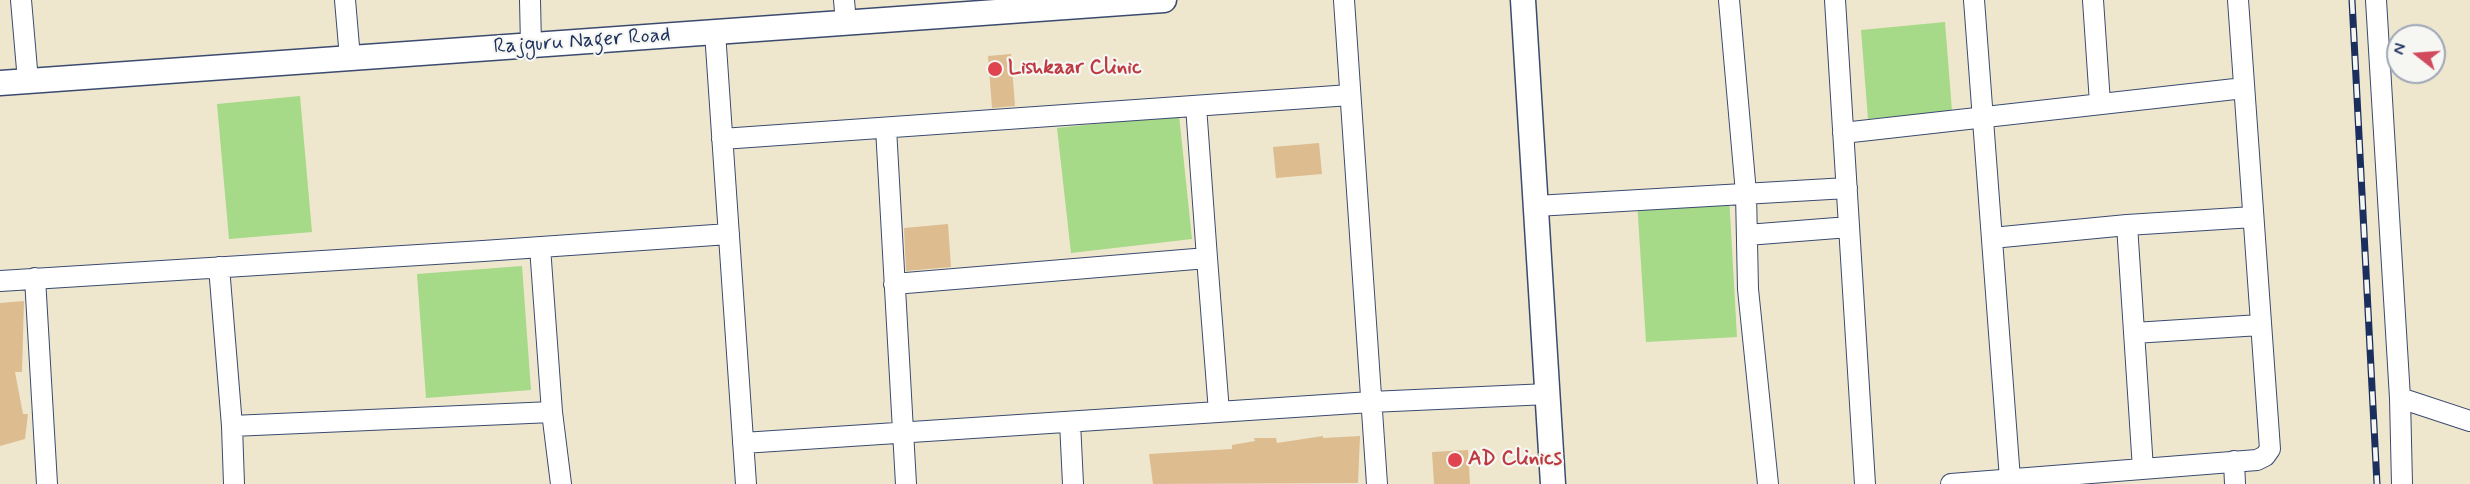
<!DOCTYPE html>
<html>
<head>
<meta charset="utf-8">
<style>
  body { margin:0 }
  #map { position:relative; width:2470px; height:484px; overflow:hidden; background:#eee7ce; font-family:Mynerve,sans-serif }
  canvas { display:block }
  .north { position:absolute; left:2386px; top:24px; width:60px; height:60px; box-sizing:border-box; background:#f6f6f2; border:2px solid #9ea6b7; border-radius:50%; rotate:287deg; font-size:16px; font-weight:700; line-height:24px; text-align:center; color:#1b2f5e }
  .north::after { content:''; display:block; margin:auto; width:21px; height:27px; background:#d1495b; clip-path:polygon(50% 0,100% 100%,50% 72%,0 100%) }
</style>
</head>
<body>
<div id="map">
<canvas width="2470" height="484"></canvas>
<div class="north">N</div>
</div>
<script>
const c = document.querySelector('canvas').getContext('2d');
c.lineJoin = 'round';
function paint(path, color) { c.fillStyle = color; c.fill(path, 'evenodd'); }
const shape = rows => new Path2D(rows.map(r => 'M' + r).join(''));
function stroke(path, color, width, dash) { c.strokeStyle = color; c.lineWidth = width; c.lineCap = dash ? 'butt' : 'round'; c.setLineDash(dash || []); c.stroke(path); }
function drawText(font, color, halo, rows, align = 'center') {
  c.font = font + ' Mynerve,sans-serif'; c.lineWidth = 4.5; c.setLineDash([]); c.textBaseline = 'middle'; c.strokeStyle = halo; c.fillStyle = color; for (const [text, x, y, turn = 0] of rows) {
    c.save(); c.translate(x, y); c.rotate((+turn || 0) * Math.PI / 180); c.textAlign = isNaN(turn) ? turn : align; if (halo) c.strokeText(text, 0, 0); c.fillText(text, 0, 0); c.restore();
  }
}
const green = shape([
  [1945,22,1952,111,1868,119,1861,30],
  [300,96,312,232,229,239,217,104],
  [1179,115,1192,239,1071,253,1057,128],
  [1729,195,1737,337,1646,342,1637,201],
  [522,266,531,390,426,398,417,274]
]);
const building = shape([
  [1011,54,1015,106,992,108,988,56],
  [1319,143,1322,174,1276,178,1273,147],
  [948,224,951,267,906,271,904,228],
  [24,301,22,372,15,372,23,414,28,414,25,439,0,446,0,303],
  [1323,436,1323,438,1360,436,1358,483,1153,484,1149,454,1232,449,1232,445,1255,441,1254,438,1276,438,1277,443],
  [1468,450,1470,484,1434,484,1432,452]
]);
const minor = shape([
  [21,0,28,81],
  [345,0,350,58],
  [530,0,531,45],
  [844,0,846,23],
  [1344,0,1377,484],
  [1729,0,1746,193,1748,289,1768,484],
  [1835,0,1865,484],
  [1974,0,2010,479],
  [2093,0,2100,103],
  [2376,0,2400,398,2402,484],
  [715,32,746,484],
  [886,128,906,484],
  [1843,133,2244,88],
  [722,139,1350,95],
  [1536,206,1847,188],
  [2127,225,2143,469],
  [1747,235,1849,227],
  [1992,238,2127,225,2253,217],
  [540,247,552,412],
  [1207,258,1219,412],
  [219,267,232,426,234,484],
  [35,278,47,484],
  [0,281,483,251,729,234],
  [894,284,1207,258,1196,106],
  [2134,333,2260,325],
  [2400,398,2470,421],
  [1070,422,1073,484],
  [232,426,552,412,561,484],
  [743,443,1371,402,1548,394],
  [2234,461,2235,484],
  [1951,484,2257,460,2265,456,2270,449,2238,0]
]);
const tertiary = shape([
  [1523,0,1553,484],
  [0,83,1164,0]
]);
const rail = shape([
  [2352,0,2377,484]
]);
const markers = [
  [995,69,8,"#e0444e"],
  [1455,460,8,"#e0444e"]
];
const streetNames = [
  ["Rajguru Nager Road",582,42,-4]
];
const healthNames = [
  ["Lishkaar Clinic",1008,69],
  ["AD Clinics",1468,460]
];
paint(green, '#a6d988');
paint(building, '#ddbc90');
stroke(minor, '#3b4b6f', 22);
stroke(tertiary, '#3b4b6f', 27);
stroke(minor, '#fff', 20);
stroke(tertiary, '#fff', 24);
stroke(rail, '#1b2f5e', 7);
stroke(rail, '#f6f6f2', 4.5, [14]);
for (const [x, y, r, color] of markers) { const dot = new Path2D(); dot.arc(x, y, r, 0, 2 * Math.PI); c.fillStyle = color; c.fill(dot); stroke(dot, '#f6f6f2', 2); }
drawText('21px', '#1b2f5e', '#f6f6f2', streetNames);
drawText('bold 21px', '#be3a42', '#f6f6f2', healthNames, 'left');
</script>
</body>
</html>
